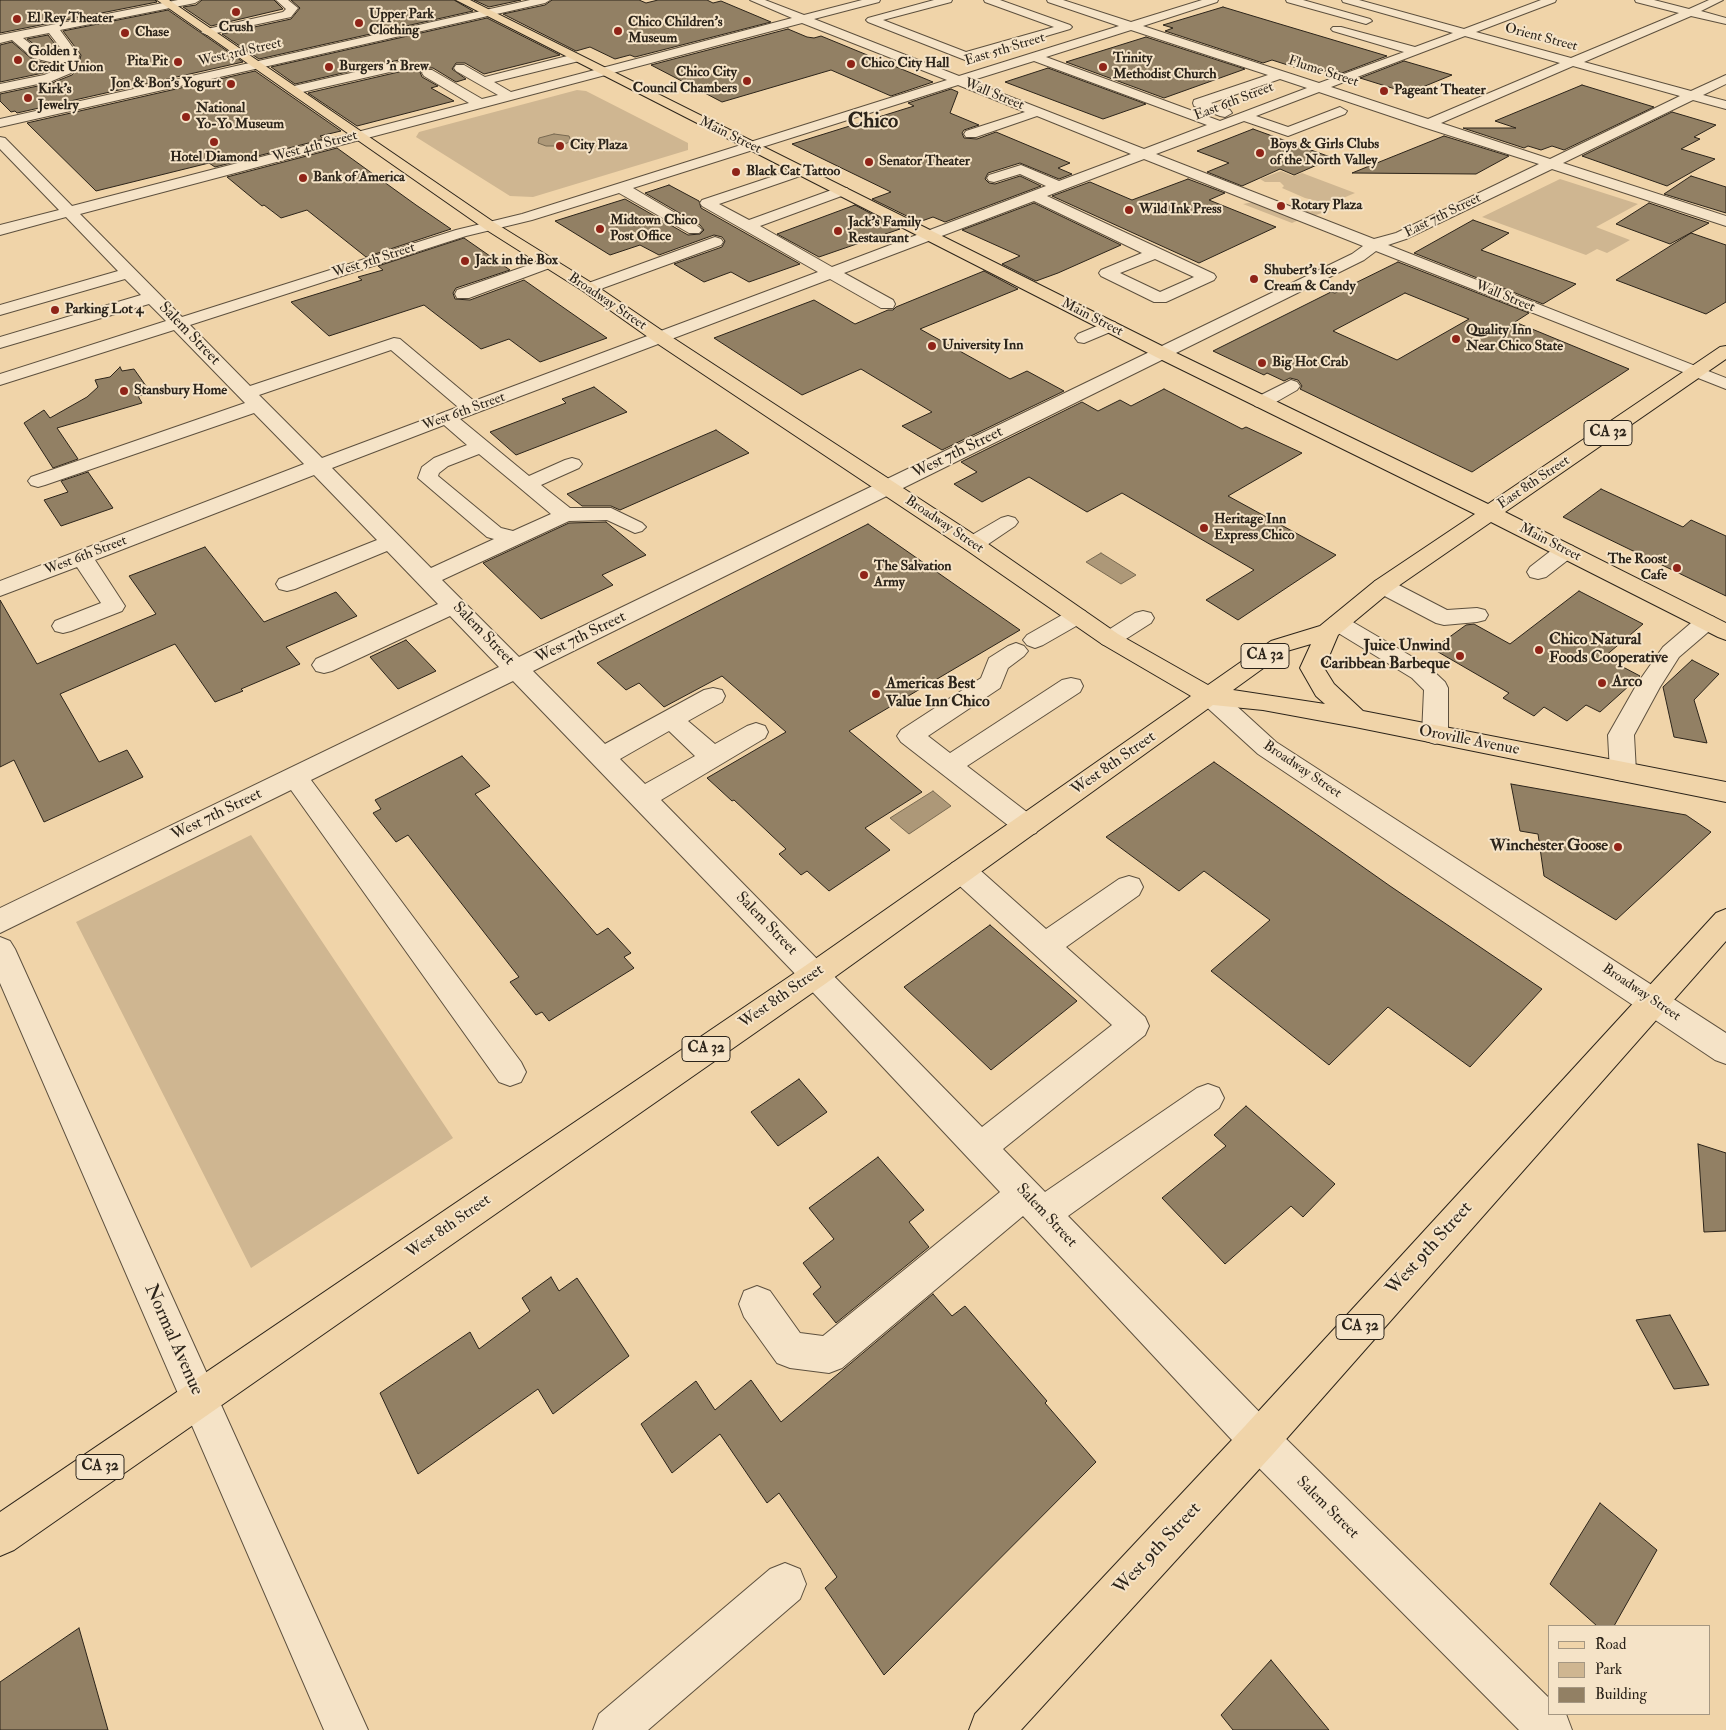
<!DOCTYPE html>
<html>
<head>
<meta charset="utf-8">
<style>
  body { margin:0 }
  #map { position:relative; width:1726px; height:1730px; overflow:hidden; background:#f0d4a9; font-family:"IM FELL Double Pica",serif }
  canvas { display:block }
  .legend { position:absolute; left:1548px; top:1625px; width:162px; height:90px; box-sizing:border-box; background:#f5e3c7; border:1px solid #a59782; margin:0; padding:6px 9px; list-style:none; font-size:15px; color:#2c241a }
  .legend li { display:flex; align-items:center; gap:10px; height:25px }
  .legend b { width:25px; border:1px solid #a59782 }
</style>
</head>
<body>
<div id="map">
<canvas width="1726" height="1730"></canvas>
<ul class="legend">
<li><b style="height:6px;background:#f0d4a9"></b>Road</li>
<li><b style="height:14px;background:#cfb691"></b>Park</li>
<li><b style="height:14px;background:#928064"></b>Building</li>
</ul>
</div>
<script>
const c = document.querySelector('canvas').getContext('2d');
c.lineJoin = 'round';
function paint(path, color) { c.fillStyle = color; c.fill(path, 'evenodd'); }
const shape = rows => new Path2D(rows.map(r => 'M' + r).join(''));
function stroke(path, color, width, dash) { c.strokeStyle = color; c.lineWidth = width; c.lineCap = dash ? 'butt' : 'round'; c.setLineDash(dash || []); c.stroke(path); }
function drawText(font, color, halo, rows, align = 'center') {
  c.font = font + ' "IM FELL Double Pica",serif'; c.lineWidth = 4; c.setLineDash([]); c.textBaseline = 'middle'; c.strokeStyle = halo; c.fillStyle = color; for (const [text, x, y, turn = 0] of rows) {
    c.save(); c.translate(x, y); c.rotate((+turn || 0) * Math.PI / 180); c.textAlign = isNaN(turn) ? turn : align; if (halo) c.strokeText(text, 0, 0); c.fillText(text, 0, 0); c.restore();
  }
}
const green = shape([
  [577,90,586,91,688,143,688,150,533,197,510,196,416,137,419,132],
  [1281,171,1293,176,1302,173,1355,193,1329,204,1305,198,1282,188,1284,186,1280,182,1265,182,1260,179],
  [1560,179,1638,204,1596,227,1630,240,1607,253,1597,249,1586,255,1482,217],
  [1259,201,1291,207,1313,205,1320,209,1322,213,1316,215,1308,216,1292,223,1243,204],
  [251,835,453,1138,251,1268,76,922]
]);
const water = shape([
  [554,134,569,136,571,141,563,145,554,146,546,146,538,143,539,138,554,134],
  [1101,553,1136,575,1121,584,1086,562,1101,553],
  [933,791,951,806,909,834,890,818,933,791]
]);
const building = shape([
  [0,0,155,0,157,2,0,33,0,0],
  [202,0,274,0,283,9,211,26,183,7,196,5,202,0],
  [291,0,454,0,473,11,259,59,222,34,291,19,300,8,291,0],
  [474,0,521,0,489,7,474,0],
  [552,0,639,0,646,3,658,0,707,0,713,3,721,1,771,22,635,57,630,55,615,59,590,47,576,51,503,14,545,5,552,0],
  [1223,7,1273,22,1387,56,1342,73,1332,69,1316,74,1272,60,1263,63,1165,31,1173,28,1163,25,1223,7],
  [168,10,243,62,17,113,15,111,11,112,0,101,0,94,52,83,72,75,78,68,81,55,63,31,168,10],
  [487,18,560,55,484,74,465,63,456,63,452,69,466,79,456,82,433,68,424,68,420,72,422,77,438,86,431,88,454,101,357,126,308,93,403,71,406,64,399,60,295,84,271,67,487,18],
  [788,29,807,37,814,38,821,36,933,82,891,96,831,70,722,102,651,65,788,29],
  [48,35,62,53,42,50,27,39,48,35],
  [1146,37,1245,69,1164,98,1066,62,1146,37],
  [12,42,33,60,50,64,63,64,43,73,0,82,0,45,12,42],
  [1404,61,1452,75,1408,93,1360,78,1404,61],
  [1048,68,1146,104,1103,119,1005,82,1048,68],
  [255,71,341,131,320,136,324,139,215,167,209,163,96,191,27,123,255,71],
  [1582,85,1654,107,1564,150,1552,146,1541,150,1528,146,1524,148,1463,128,1516,128,1495,121,1582,85],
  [951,89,958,92,950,113,979,125,964,130,962,133,964,138,977,139,996,132,1070,163,1058,168,1072,174,1059,179,1020,163,988,173,985,179,989,183,995,184,1020,176,1041,186,945,222,933,217,919,222,872,199,891,192,792,144,914,106,908,103,951,89],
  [1672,112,1716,125,1694,137,1700,139,1681,149,1715,159,1667,186,1582,156,1672,112],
  [1253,129,1333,158,1294,175,1280,169,1242,186,1207,172,1229,163,1197,151,1253,129],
  [1444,136,1509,156,1476,174,1352,173,1444,136],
  [337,148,416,205,451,229,366,257,307,210,281,218,264,205,262,206,227,177,337,148],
  [1691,176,1726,187,1726,213,1664,194,1691,176],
  [1188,179,1225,193,1209,200,1276,227,1199,263,1052,196,1090,182,1132,200,1188,179],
  [669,185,699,201,701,208,800,264,749,282,731,272,704,282,674,264,722,247,725,241,722,237,714,235,659,255,640,245,610,255,555,221,625,199,688,235,700,234,704,230,700,225,645,193,669,185],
  [1034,203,1121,245,1058,273,1036,281,1002,264,1020,256,962,230,1034,203],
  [1649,203,1709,223,1670,244,1616,224,1649,203],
  [855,205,900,229,819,257,777,234,855,205],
  [1473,220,1509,233,1481,250,1576,284,1543,304,1414,253,1473,220],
  [1691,233,1726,245,1726,302,1706,314,1616,280,1691,233],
  [464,238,510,270,456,288,453,293,455,299,470,300,524,280,607,338,540,362,509,339,481,349,424,305,329,336,291,302,362,280,358,277,383,270,378,266,464,238],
  [1398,262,1529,313,1515,322,1629,369,1472,472,1300,389,1302,386,1298,380,1290,378,1284,381,1267,373,1264,375,1213,351,1331,292,1335,293,1398,262],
  [1405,293,1469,319,1397,360,1333,331,1405,293],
  [984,271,1018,289,920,329,1010,379,1027,371,1064,391,942,450,902,426,932,412,861,369,802,395,714,338,814,300,855,324,888,310,893,310,896,307,984,271],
  [120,367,122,371,134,369,151,393,138,396,142,403,57,428,78,459,53,468,24,423,44,410,50,418,87,397,98,387,95,380,110,377,120,367],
  [594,387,627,412,516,455,490,432,566,403,562,399,594,387],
  [1164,389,1242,429,1246,427,1302,453,1228,496,1336,555,1238,620,1206,600,1254,570,1122,493,1087,512,1029,477,982,502,954,484,977,472,961,462,1082,402,1098,411,1120,400,1131,406,1164,389],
  [716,430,749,453,620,510,611,506,582,506,567,494,716,430],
  [88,472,113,508,61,526,44,500,68,492,61,481,88,472],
  [1601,489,1683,527,1691,520,1726,536,1726,596,1563,517,1601,489],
  [606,522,646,555,602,575,613,585,541,619,483,563,569,523,606,522],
  [868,524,1020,630,849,731,922,792,865,828,890,850,829,891,807,871,801,875,779,854,786,849,734,800,732,801,707,778,786,732,722,676,664,707,639,683,626,690,597,663,868,524],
  [205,547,264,622,336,592,357,616,286,647,300,664,241,689,243,691,215,702,175,644,60,694,99,762,127,750,143,777,44,822,14,760,0,767,0,600,37,664,156,614,129,576,205,547],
  [1579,591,1643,624,1604,657,1640,676,1600,712,1586,705,1567,721,1544,707,1534,716,1503,698,1509,693,1433,649,1466,625,1474,624,1510,644,1579,591],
  [406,640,436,671,398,689,370,657,406,640],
  [1692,660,1719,674,1694,700,1707,743,1674,737,1663,687,1692,660],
  [462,756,490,786,475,794,597,935,608,928,631,953,624,957,634,968,549,1021,542,1012,536,1015,510,982,519,977,408,835,396,842,373,813,381,809,375,800,462,756],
  [1214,762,1390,886,1542,989,1470,1067,1388,1007,1329,1065,1211,971,1270,920,1204,871,1179,891,1106,837,1214,762],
  [1511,784,1686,815,1711,832,1616,920,1544,876,1538,834,1520,831,1511,784],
  [990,925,1077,1001,991,1070,904,987,990,925],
  [799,1079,827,1112,778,1146,751,1112,799,1079],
  [1246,1106,1335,1184,1303,1217,1291,1206,1225,1264,1162,1198,1226,1146,1214,1135,1246,1106],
  [1698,1144,1726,1153,1726,1231,1704,1232,1698,1144],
  [878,1157,924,1210,909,1222,929,1247,836,1323,813,1294,821,1287,803,1263,834,1239,809,1208,878,1157],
  [551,1277,559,1291,577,1278,629,1356,553,1414,538,1389,418,1474,380,1393,470,1332,479,1349,530,1311,522,1298,551,1277],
  [933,1294,952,1316,965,1306,1047,1401,1045,1403,1096,1462,884,1675,825,1588,837,1577,779,1493,767,1503,720,1434,672,1473,641,1424,696,1381,715,1410,751,1380,781,1422,933,1294],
  [1670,1315,1709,1385,1674,1389,1636,1320,1670,1315],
  [1600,1503,1657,1550,1614,1626,1597,1626,1550,1584,1600,1503],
  [79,1628,108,1730,0,1730,0,1682,79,1628],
  [1271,1660,1329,1730,1233,1730,1221,1715,1271,1660]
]);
const minor = shape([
  [178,0,200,0,195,3,60,30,79,56,77,67,71,73,52,81,0,92,0,84,44,75,63,67,67,62,50,62,33,58,12,40,0,43,0,35,178,0],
  [49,33,66,55,41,52,23,38,49,33],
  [276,0,288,0,298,8,291,17,207,35,201,32,207,29,283,12,286,9,276,0],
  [530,0,550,0,545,3,0,127,0,119,530,0],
  [750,0,765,0,804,15,862,0,880,0,879,2,814,19,959,76,1119,26,1048,2,1047,0,1063,0,1131,22,1202,0,1218,0,1217,2,1143,26,1319,83,1404,52,1333,31,1331,29,1333,27,1341,27,1415,47,1453,33,1343,2,1342,0,1359,0,1464,29,1541,0,1556,0,1555,2,1476,32,1571,58,1679,13,1636,2,1635,0,1654,0,1689,9,1709,0,1723,0,1701,11,1726,18,1726,24,1691,16,1584,62,1691,91,1726,75,1726,84,1703,95,1726,101,1726,109,1693,100,1563,163,1726,216,1726,226,1552,169,1406,239,1388,245,1726,378,1726,389,1376,251,1364,260,533,671,605,744,704,690,713,688,722,690,725,696,722,702,688,721,715,744,747,726,756,723,765,726,768,732,765,738,661,800,982,1127,1112,1025,952,879,948,871,952,863,962,860,972,863,1046,929,1119,879,1129,876,1139,879,1143,887,1139,895,1066,947,1145,1017,1149,1026,1145,1035,1003,1149,1045,1192,1197,1088,1208,1084,1219,1088,1224,1098,1219,1108,1068,1216,1273,1426,1550,1699,1550,1714,1566,1714,1572,1730,1519,1730,1245,1454,1023,1216,842,1368,829,1373,790,1368,777,1363,744,1317,739,1304,744,1291,757,1286,770,1291,800,1333,823,1336,1000,1192,805,984,513,681,311,780,521,1062,526,1072,521,1082,510,1086,499,1082,291,790,0,933,0,908,499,667,450,616,332,671,324,673,316,671,312,665,316,659,438,604,387,551,295,589,287,591,279,589,276,584,279,579,377,540,314,475,95,560,125,606,122,611,71,631,63,633,55,631,52,626,55,621,101,603,77,567,0,596,0,581,304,464,254,413,45,485,38,487,31,485,28,481,31,477,245,403,174,330,0,385,0,374,166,321,149,304,0,348,0,337,141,295,125,279,0,315,0,305,118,271,66,217,0,235,0,225,59,210,0,149,0,137,5,138,72,206,469,103,424,76,422,73,424,70,432,70,482,99,498,95,456,71,454,68,456,65,464,65,485,77,575,54,581,58,579,61,494,82,511,92,792,18,750,0],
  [802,23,947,80,522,214,456,230,182,317,80,214,802,23],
  [1131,30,1268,75,1194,100,1193,103,1194,106,1220,116,1225,117,1232,113,1230,110,1211,103,1280,79,1307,88,1220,121,1046,57,1131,30],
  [1465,36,1560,63,1428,119,1331,87,1465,36],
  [1034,61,1207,125,1144,149,970,81,1034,61],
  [1573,66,1680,96,1550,159,1441,123,1573,66],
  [958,85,1025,112,966,131,964,134,966,137,976,137,1037,116,1131,154,1059,181,1021,165,989,175,987,178,989,181,994,182,1020,174,1046,186,832,267,760,226,847,194,849,191,847,188,837,188,749,220,719,204,806,174,808,171,806,168,801,167,702,200,700,203,702,206,818,272,474,401,400,339,394,338,250,386,190,325,466,236,532,220,619,193,689,233,699,233,702,230,699,227,633,188,958,85],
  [1319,92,1423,127,1539,164,1396,233,1374,239,1156,154,1244,121,1288,136,1345,114,1347,111,1340,107,1288,127,1256,116,1319,92],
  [1144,159,1363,246,1352,254,519,657,442,580,569,521,607,520,635,533,642,531,646,527,642,523,611,508,570,508,541,485,579,468,582,464,579,460,572,458,565,460,529,476,460,419,830,279,881,308,893,308,895,304,893,300,844,273,1034,201,1142,253,1101,270,1099,273,1101,276,1154,302,1166,302,1214,280,1216,277,1214,274,1047,196,1144,159],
  [1155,259,1194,277,1160,292,1120,273,1155,259],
  [391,350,458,407,322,458,259,395,391,350],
  [444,425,467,445,434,458,422,467,418,478,487,537,494,539,431,568,332,468,444,425],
  [479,454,520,488,551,514,513,531,501,528,438,476,439,473,448,466,479,454],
  [669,731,695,756,645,784,620,759,669,731],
  [934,0,952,0,951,2,883,20,966,52,1054,27,985,2,984,0,1000,0,1070,25,1072,27,1070,29,965,60,868,22,866,20,868,18,934,0],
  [1286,0,1303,0,1370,19,1372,21,1366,24,1287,2,1286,0],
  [399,62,405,66,403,69,294,94,288,90,294,86,399,62],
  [715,237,721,239,723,242,721,245,595,291,583,291,581,288,583,285,715,237],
  [549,258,555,260,557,263,555,266,469,298,457,298,455,294,457,290,549,258],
  [1109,321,1115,322,1118,326,1115,330,1084,343,1078,342,1075,338,1078,334,1109,321],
  [1291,380,1297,382,1300,386,1297,390,1269,406,1262,408,1255,406,1253,402,1255,398,1291,380],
  [1008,516,1015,518,1018,522,1015,526,981,549,973,550,965,549,962,544,965,539,1001,518,1008,516],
  [1565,544,1573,546,1576,551,1573,556,1546,577,1538,579,1530,577,1527,572,1530,567,1557,546,1565,544],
  [1383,579,1391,581,1447,610,1477,608,1485,610,1488,615,1485,620,1477,622,1444,625,1436,623,1375,591,1372,586,1375,581,1383,579],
  [1077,609,1085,611,1088,616,1085,621,1043,645,1035,648,1027,645,1023,640,1027,635,1069,611,1077,609],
  [1143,611,1151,613,1154,618,1151,623,1118,644,1110,647,1102,644,1098,639,1102,634,1135,613,1143,611],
  [1706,615,1714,617,1717,622,1714,627,1679,657,1660,687,1634,735,1636,772,1632,779,1623,781,1614,779,1610,772,1608,735,1637,684,1663,647,1698,617,1706,615],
  [1338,616,1346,618,1428,666,1445,682,1448,688,1448,735,1444,741,1435,744,1426,741,1422,735,1424,690,1412,678,1330,628,1327,623,1330,618,1338,616],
  [1016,643,1024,646,1028,651,1024,656,1008,668,1000,688,928,736,950,753,1062,680,1071,678,1080,680,1083,686,1080,692,967,766,1036,819,1040,826,1036,833,1027,836,1018,833,901,742,897,736,901,730,981,678,989,658,1008,646,1016,643],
  [1210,688,1219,690,1276,742,1726,1033,1726,1064,1715,1060,1258,754,1201,702,1198,696,1201,690,1210,688],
  [0,937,10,941,15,949,368,1730,324,1730,0,983,0,937],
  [785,1563,800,1569,806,1584,800,1599,648,1730,593,1730,599,1714,770,1569,785,1563]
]);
const major = shape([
  [157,0,169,0,495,223,595,285,667,334,981,539,1118,634,1208,685,1271,641,1320,626,1375,581,1475,514,1156,357,456,0,470,0,1168,349,1488,504,1720,347,1726,346,1726,359,1505,512,1726,623,1726,640,1718,637,1491,522,1391,591,1338,635,1324,668,1334,684,1363,711,1726,782,1726,802,1355,727,1263,710,1213,705,825,984,14,1550,0,1556,0,1512,805,966,1191,696,1102,644,965,549,655,342,583,291,485,229,157,0],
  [1311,644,1300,668,1316,696,1325,704,1233,690,1287,651,1311,644],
  [1726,909,1726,941,1273,1454,1021,1730,969,1730,975,1714,1245,1426,1716,913,1726,909]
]);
const markers = [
  [236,12,5,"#8f2418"],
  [17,19,5,"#8f2418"],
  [359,23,5,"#8f2418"],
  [618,31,5,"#8f2418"],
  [125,33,5,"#8f2418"],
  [18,60,5,"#8f2418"],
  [178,62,5,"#8f2418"],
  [851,64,5,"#8f2418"],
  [329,67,5,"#8f2418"],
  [1103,67,5,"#8f2418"],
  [747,81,5,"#8f2418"],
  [231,84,5,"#8f2418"],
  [1384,91,5,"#8f2418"],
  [28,98,5,"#8f2418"],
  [186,117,5,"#8f2418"],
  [214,142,5,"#8f2418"],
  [560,146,5,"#8f2418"],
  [1260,153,5,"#8f2418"],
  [869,162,5,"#8f2418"],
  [736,172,5,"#8f2418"],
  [303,178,5,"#8f2418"],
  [1281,206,5,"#8f2418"],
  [1129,210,5,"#8f2418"],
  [600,229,5,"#8f2418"],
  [838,231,5,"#8f2418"],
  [465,261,5,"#8f2418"],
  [1254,279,5,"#8f2418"],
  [55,310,5,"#8f2418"],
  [1456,339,5,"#8f2418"],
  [932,346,5,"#8f2418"],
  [1262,363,5,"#8f2418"],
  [124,391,5,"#8f2418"],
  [1204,528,5,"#8f2418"],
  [1677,568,5,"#8f2418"],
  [864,575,5,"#8f2418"],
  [1539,650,5,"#8f2418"],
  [1460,656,5,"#8f2418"],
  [1602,683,5,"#8f2418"],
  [876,694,5,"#8f2418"],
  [1618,847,5,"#8f2418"]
];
const farPoinames = [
  ["Upper Park",369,15],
  ["Clothing",369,31],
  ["El Rey Theater",27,19],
  ["Chico Children's",628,23],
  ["Museum",628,39],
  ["Crush",236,28,"center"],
  ["Chase",135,33],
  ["Golden 1",28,52],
  ["Credit Union",28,68],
  ["Trinity",1113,59],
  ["Methodist Church",1113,75],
  ["Pita Pit",168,62,"right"],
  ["Chico City Hall",861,64],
  ["Burgers 'n Brew",339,67],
  ["Chico City",737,73,"right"],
  ["Council Chambers",737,89,"right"],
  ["Jon & Bon's Yogurt",221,84,"right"],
  ["Kirk's",38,90],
  ["Jewelry",38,106],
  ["Pageant Theater",1394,91],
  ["National",196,109],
  ["Yo-Yo Museum",196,125],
  ["Boys & Girls Clubs",1270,145],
  ["of the North Valley",1270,161],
  ["City Plaza",570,146],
  ["Hotel Diamond",214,158,"center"],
  ["Senator Theater",879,162],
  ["Black Cat Tattoo",746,172],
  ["Bank of America",313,178],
  ["Rotary Plaza",1291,206],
  ["Wild Ink Press",1139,210],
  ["Midtown Chico",610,221],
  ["Post Office",610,237],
  ["Jack's Family",848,223],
  ["Restaurant",848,239],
  ["Jack in the Box",475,261],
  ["Shubert's Ice",1264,271],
  ["Cream & Candy",1264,287],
  ["Parking Lot 4",65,310],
  ["Quality Inn",1466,331],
  ["Near Chico State",1466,347],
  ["University Inn",942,346],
  ["Big Hot Crab",1272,363],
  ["Stansbury Home",134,391],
  ["Heritage Inn",1214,520],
  ["Express Chico",1214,536],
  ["The Roost",1667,560,"right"],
  ["Cafe",1667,576,"right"],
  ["The Salvation",874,567],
  ["Army",874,583]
];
const farStreetnames = [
  ["Orient Street",1541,38,15],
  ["East 5th Street",1005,50,-17],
  ["West 3rd Street",240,53,-13],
  ["Flume Street",1323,72,18],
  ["Wall Street",994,95,22],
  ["East 6th Street",1234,102,-21],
  ["Main Street",730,136,26],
  ["West 4th Street",315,147,-15],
  ["East 7th Street",1443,216,-26],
  ["West 5th Street",374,261,-18],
  ["Wall Street",1505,297,22],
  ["Broadway Street",607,302,34],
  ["Main Street",1092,318,27],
  ["West 6th Street",464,412,-20],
  ["East 8th Street",1534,483,-34],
  ["Broadway Street",944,525,34],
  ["Main Street",1550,543,27],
  ["West 6th Street",86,556,-21],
  ["Broadway Street",1302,770,34],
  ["Broadway Street",1641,993,34]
];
const shields = [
  [1608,433,48],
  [1265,656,48],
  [706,1049,48],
  [1360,1327,48],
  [100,1467,48]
];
const shieldNames = [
  ["CA 32",1608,433],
  ["CA 32",1265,656],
  ["CA 32",706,1049],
  ["CA 32",1360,1327],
  ["CA 32",100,1467]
];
const streetNames = [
  ["Salem Street",189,334,46],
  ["West 7th Street",958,453,-26],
  ["Salem Street",483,634,46],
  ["West 7th Street",581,638,-26],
  ["Oroville Avenue",1469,741,11],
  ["West 8th Street",1114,764,-35],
  ["West 7th Street",217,815,-26],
  ["Salem Street",766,924,46],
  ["West 8th Street",782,997,-35],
  ["Salem Street",1046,1216,47],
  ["West 8th Street",449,1227,-35],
  ["Salem Street",1327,1508,45]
];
const poiNames = [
  ["Chico Natural",1549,641],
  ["Foods Cooperative",1549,659],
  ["Juice Unwind",1450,647,"right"],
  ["Caribbean Barbeque",1450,665,"right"],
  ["Arco",1612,683],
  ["Americas Best",886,685],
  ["Value Inn Chico",886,703],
  ["Winchester Goose",1608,847,"right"]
];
const nearStreetnames = [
  ["West 9th Street",1430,1249,-48],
  ["Normal Avenue",173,1340,66],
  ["West 9th Street",1158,1549,-47]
];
const farTownnames = [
  ["Chico",873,122]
];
paint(green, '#cfb691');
paint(water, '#ad9878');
stroke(water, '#796a52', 1);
paint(building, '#928064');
stroke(building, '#2c241a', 1);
stroke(minor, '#5d503e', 2);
stroke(major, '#2c241a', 2);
paint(minor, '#f5e3c7');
paint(major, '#f0d4a9');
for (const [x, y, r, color] of markers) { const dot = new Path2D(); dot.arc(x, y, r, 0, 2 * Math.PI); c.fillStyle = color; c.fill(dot); stroke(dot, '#f5e3c7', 2); }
drawText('bold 14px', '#2c241a', '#f5e3c7', farPoinames, 'left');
drawText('14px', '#2c241a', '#f5e3c7', farStreetnames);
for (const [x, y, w] of shields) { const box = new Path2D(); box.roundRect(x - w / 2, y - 12.5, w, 25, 4); c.fillStyle = '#f5e3c7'; c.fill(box); stroke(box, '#2c241a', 1); }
drawText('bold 15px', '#2c241a', null, shieldNames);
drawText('16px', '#2c241a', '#f5e3c7', streetNames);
drawText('bold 16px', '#2c241a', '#f5e3c7', poiNames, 'left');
drawText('19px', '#2c241a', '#f5e3c7', nearStreetnames);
drawText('bold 21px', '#2c241a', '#f5e3c7', farTownnames);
</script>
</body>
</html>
